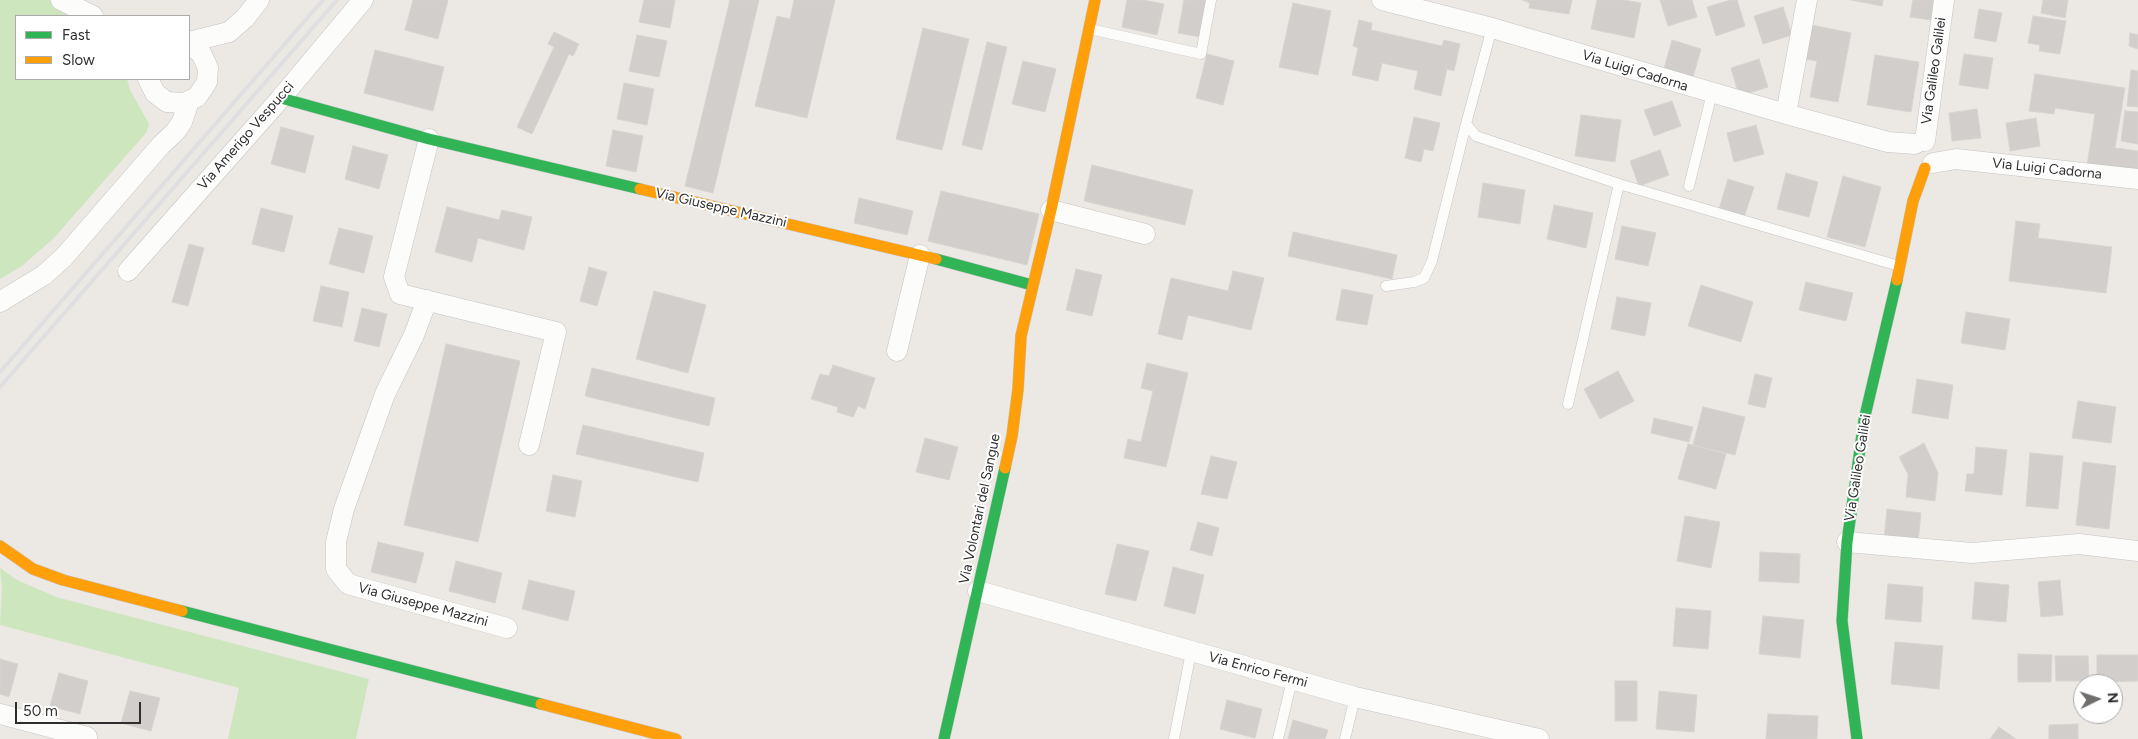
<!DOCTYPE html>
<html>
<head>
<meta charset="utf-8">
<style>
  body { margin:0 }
  #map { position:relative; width:2138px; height:739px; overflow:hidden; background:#ece8e4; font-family:Figtree,sans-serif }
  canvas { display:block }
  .legend { position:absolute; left:15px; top:15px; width:175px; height:65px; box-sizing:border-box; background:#fff; border:1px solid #ababab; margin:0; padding:6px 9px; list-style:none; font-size:15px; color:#2e2e2e }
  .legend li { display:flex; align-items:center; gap:10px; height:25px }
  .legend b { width:25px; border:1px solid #ababab }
  .north { position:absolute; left:2073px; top:674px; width:50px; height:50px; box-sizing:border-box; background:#fff; border:1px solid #ababab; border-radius:50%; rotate:86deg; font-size:14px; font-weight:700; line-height:20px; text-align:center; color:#2e2e2e }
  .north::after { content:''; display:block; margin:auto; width:18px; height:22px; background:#706f6e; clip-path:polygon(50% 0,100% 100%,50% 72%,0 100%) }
  .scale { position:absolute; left:15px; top:702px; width:126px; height:22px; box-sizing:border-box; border:2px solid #2e2e2e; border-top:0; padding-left:6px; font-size:15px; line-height:18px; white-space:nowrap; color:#2e2e2e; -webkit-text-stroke:4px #fff; paint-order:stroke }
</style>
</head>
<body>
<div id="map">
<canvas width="2138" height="739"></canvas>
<ul class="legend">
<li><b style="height:6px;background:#30b455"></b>Fast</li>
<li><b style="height:6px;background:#ff9f0a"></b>Slow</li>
</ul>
<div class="north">N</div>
<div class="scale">50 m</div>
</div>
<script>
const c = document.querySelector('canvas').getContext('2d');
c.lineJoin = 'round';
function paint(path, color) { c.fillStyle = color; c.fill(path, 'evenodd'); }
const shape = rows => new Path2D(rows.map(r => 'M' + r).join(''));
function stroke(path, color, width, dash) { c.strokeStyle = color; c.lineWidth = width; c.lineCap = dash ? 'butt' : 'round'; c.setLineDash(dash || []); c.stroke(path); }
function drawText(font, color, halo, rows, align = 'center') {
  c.font = font + ' Figtree,sans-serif'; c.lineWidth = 4; c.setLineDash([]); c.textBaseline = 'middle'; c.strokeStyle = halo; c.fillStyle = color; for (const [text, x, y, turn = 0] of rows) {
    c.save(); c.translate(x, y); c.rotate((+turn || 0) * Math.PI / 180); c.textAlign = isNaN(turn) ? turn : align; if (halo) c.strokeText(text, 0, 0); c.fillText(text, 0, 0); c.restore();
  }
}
const green = shape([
  [0,0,49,0,82,16,16,16,16,79,127,79,130,90,149,124,146,133,54,238,22,266,0,279],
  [0,568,17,580,56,597,369,679,356,739,228,739,239,688,0,625,2,589]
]);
const building = shape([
  [413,0,448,0,438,39,405,30,413,0],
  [644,0,675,0,670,28,639,22,644,0],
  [730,0,759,0,713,193,685,186,730,0],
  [794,0,835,0,807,118,755,106,777,16,790,19,794,0],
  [1127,0,1143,0,1164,4,1157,35,1122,27,1127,0],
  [1184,0,1208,0,1201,37,1178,33,1184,0],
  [1522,0,1572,0,1569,14,1529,8,1530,3,1522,0],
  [1597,0,1624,0,1641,3,1634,38,1591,29,1597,0],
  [1660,0,1692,0,1697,17,1668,26,1660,0],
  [1731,0,1737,0,1745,26,1716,36,1707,7,1731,0],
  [1851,0,1883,0,1882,6,1851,0],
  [1913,0,1941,0,1938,21,1910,17,1913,0],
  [2043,0,2068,0,2065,18,2041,13,2043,0],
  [1293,3,1331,11,1318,75,1279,67,1293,3],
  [1783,7,1792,35,1763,44,1754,16,1783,7],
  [1979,9,2002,13,1996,42,1974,38,1979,9],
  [2033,16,2066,21,2060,54,2039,51,2040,45,2028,43,2033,16],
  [1359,20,1372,23,1371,30,1442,46,1444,40,1460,44,1454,71,1447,69,1441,96,1414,89,1418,71,1382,63,1378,81,1352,75,1358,48,1353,46,1359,20],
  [1812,25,1851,33,1838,102,1810,97,1817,61,1805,59,1812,25],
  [923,28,969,39,942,150,896,139,923,28],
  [554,32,579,44,573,56,569,54,532,134,517,127,554,47,548,44,554,32],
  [2130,33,2138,35,2138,49,2129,46,2130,33],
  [637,35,667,41,659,77,629,71,637,35],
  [1672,40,1701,49,1693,77,1664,69,1672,40],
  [987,42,1007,47,982,150,962,145,987,42],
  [375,50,444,67,433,111,364,93,375,50],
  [1207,54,1234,61,1223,105,1196,98,1207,54],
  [1964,54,1993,58,1988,89,1959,85,1964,54],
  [1875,55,1919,62,1911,112,1867,105,1875,55],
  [1759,59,1768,87,1739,96,1731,68,1759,59],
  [1023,61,1056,69,1045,112,1012,104,1023,61],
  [2131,70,2138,71,2138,107,2127,106,2131,70],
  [2035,74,2125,88,2115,148,2138,151,2138,174,2087,166,2095,114,2055,108,2054,114,2029,111,2035,74],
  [624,83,654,89,647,125,617,119,624,83],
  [1672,101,1681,126,1654,136,1644,110,1672,101],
  [1977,109,1981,138,1952,141,1949,113,1977,109],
  [2125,111,2138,112,2138,144,2121,141,2125,111],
  [1581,115,1621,120,1615,162,1575,156,1581,115],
  [1414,117,1440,123,1433,151,1424,149,1421,162,1405,158,1414,117],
  [2036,118,2040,146,2010,151,2006,123,2036,118],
  [1756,125,1764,154,1734,162,1727,133,1756,125],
  [281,127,314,136,305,173,271,164,281,127],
  [613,130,643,136,636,172,606,166,613,130],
  [353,146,388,155,379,189,345,179,353,146],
  [1660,150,1669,175,1639,186,1630,161,1660,150],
  [1092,165,1193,190,1185,225,1084,201,1092,165],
  [1786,173,1818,182,1809,217,1777,209,1786,173],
  [1843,176,1881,187,1865,247,1827,237,1843,176],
  [1728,179,1754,187,1744,217,1719,209,1728,179],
  [1483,183,1525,190,1520,224,1478,217,1483,183],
  [941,191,1039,214,1027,265,928,241,941,191],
  [859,198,913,211,907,235,854,223,859,198],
  [1554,205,1593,213,1586,248,1547,239,1554,205],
  [447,207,499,220,502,210,532,217,524,250,478,238,472,262,435,252,447,207],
  [261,208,293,216,284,252,252,244,261,208],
  [2016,221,2040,224,2038,238,2112,247,2106,293,2009,281,2016,221],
  [1622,226,1656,233,1648,266,1615,259,1622,226],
  [339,228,373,236,364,273,329,264,339,228],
  [1293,232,1397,255,1392,279,1288,256,1293,232],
  [189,244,204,248,188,306,172,302,189,244],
  [589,267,607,272,597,306,580,301,589,267],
  [1076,269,1102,275,1092,316,1066,310,1076,269],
  [1233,271,1264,278,1251,330,1188,315,1182,340,1158,334,1171,278,1228,291,1233,271],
  [1806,282,1853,293,1846,321,1799,310,1806,282],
  [1701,285,1753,302,1741,342,1688,326,1701,285],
  [321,286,349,292,342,327,313,321,321,286],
  [1342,289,1373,295,1367,325,1336,320,1342,289],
  [654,291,706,305,688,373,636,359,654,291],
  [1617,297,1651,303,1645,336,1611,329,1617,297],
  [362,308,387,314,379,347,354,341,362,308],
  [1966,312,2010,319,2005,350,1961,343,1966,312],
  [446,344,520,361,478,542,404,525,446,344],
  [1147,363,1188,373,1166,467,1124,458,1128,439,1141,442,1153,391,1141,388,1147,363],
  [833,365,875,378,865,409,858,406,853,417,837,412,838,407,811,399,820,374,829,376,833,365],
  [592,368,715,398,709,426,585,396,592,368],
  [1618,371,1634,401,1600,419,1584,389,1618,371],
  [1755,374,1772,378,1765,408,1748,404,1755,374],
  [1917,379,1953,385,1948,419,1912,413,1917,379],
  [2078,401,2116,407,2111,443,2072,438,2078,401],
  [1703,407,1745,417,1735,455,1693,445,1703,407],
  [1654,418,1693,427,1689,442,1651,433,1654,418],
  [583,425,704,453,698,482,576,454,583,425],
  [925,438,958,447,949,480,916,472,925,438],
  [1924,443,1938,473,1935,501,1906,497,1908,474,1899,457,1924,443],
  [1688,444,1726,454,1716,489,1678,479,1688,444],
  [1976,447,2007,450,2002,495,1965,491,1967,474,1974,474,1976,447],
  [2030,453,2063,456,2058,509,2026,506,2030,453],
  [1211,456,1237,462,1227,499,1201,494,1211,456],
  [2083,462,2116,466,2109,529,2076,525,2083,462],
  [553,475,582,481,575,517,546,511,553,475],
  [1887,509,1921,513,1918,542,1884,539,1887,509],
  [1685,516,1720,522,1711,568,1677,561,1685,516],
  [1198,522,1219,528,1212,556,1190,550,1198,522],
  [378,542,424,553,416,583,371,572,378,542],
  [1117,544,1149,551,1136,601,1105,594,1117,544],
  [1760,552,1800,554,1799,583,1759,581,1760,552],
  [456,561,502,573,495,603,449,591,456,561],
  [1173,567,1204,575,1195,614,1164,606,1173,567],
  [529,580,575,591,568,621,522,609,529,580],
  [2060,580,2063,615,2041,617,2038,582,2060,580],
  [1975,582,2009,585,2006,622,1972,619,1975,582],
  [1888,584,1923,587,1921,622,1885,619,1888,584],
  [1676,608,1711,611,1708,649,1673,646,1676,608],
  [1763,616,1804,620,1800,658,1759,654,1763,616],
  [1895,642,1943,646,1939,689,1891,684,1895,642],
  [2018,654,2052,655,2051,682,2018,682,2018,654],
  [2097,655,2138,655,2138,681,2097,682,2097,655],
  [2055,656,2088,656,2089,681,2056,681,2055,656],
  [0,659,18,664,9,697,0,694,0,659],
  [59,673,88,681,80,714,50,706,59,673],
  [1615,681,1637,681,1637,721,1615,721,1615,681],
  [130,691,160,698,151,731,121,723,130,691],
  [1659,691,1697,695,1694,732,1656,729,1659,691],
  [1227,700,1262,709,1255,738,1220,729,1227,700],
  [1768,714,1818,716,1817,739,1766,739,1768,714],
  [1293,720,1328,730,1325,739,1288,739,1293,720],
  [2078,724,2078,739,2049,739,2049,725,2078,724],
  [1999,727,2016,739,1990,739,1999,727]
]);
const lane = shape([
  [1492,28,1466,124,1476,136,1619,184,1899,266],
  [1090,29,1201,54,1211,0],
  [1689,186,1712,93],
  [1386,286,1414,282,1424,278,1432,261,1466,124],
  [1568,404,1619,184],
  [1174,739,1191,652],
  [1278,739,1292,680],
  [1345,739,1355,697]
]);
const street = shape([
  [61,0,93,16],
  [1382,0,1492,28,1786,114,1888,142,1915,144],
  [189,42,229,32,245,18,259,0],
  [148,79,155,93,167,102,184,103,197,97,207,82,208,68,201,53,189,45],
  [1786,114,1807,0],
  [429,139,394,277,400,294,556,332,529,445],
  [1925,141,1944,0],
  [1933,163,1956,159,2138,179],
  [1051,210,1145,234],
  [128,271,281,98,363,0],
  [427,300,414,335,385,394,344,509,336,542,336,569,348,584,507,628],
  [0,302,44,275,64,257,161,145,175,132,182,122,189,101],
  [897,351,920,255],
  [1847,542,1972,553,2079,544,2138,551],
  [978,591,1355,697,1539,739],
  [0,714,87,737]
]);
const fast = shape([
  [281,98,429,139,640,189],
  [936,259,1032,285],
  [182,611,541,704],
  [944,739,1005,468],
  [1857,739,1842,621,1847,542,1864,420,1897,280]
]);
const slow = shape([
  [640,189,936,259],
  [1897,280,1913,201,1925,168],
  [1005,468,1012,436,1018,389,1021,336,1051,210,1095,0],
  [0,546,33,569,63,580,182,611],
  [541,704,676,739]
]);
const rail = shape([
  [0,372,323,0],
  [0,387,337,0]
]);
const streetNames = [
  ["Via Luigi Cadorna",1635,71,17],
  ["Via Galileo Galilei",1934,71,-82],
  ["Via Amerigo Vespucci",246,136,-49],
  ["Via Luigi Cadorna",2047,169,6],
  ["Via Giuseppe Mazzini",721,208,13],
  ["Via Galileo Galilei",1858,468,-81],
  ["Via Volontari del Sangue",980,509,-78],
  ["Via Giuseppe Mazzini",423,605,15],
  ["Via Enrico Fermi",1258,670,15]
];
paint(green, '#cee6be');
paint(building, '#d1cecb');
stroke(building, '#d7d4d0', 1);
stroke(lane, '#c5c4c5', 11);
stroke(street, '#c5c4c5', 21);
stroke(fast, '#c5c4c5', 12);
stroke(slow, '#c5c4c5', 12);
stroke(lane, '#fcfcfb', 10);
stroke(street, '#fcfcfb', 20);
stroke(fast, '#30b455', 11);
stroke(slow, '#ff9f0a', 11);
stroke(rail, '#dfdfe1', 4);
drawText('14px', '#2e2e2e', '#fff', streetNames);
</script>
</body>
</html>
